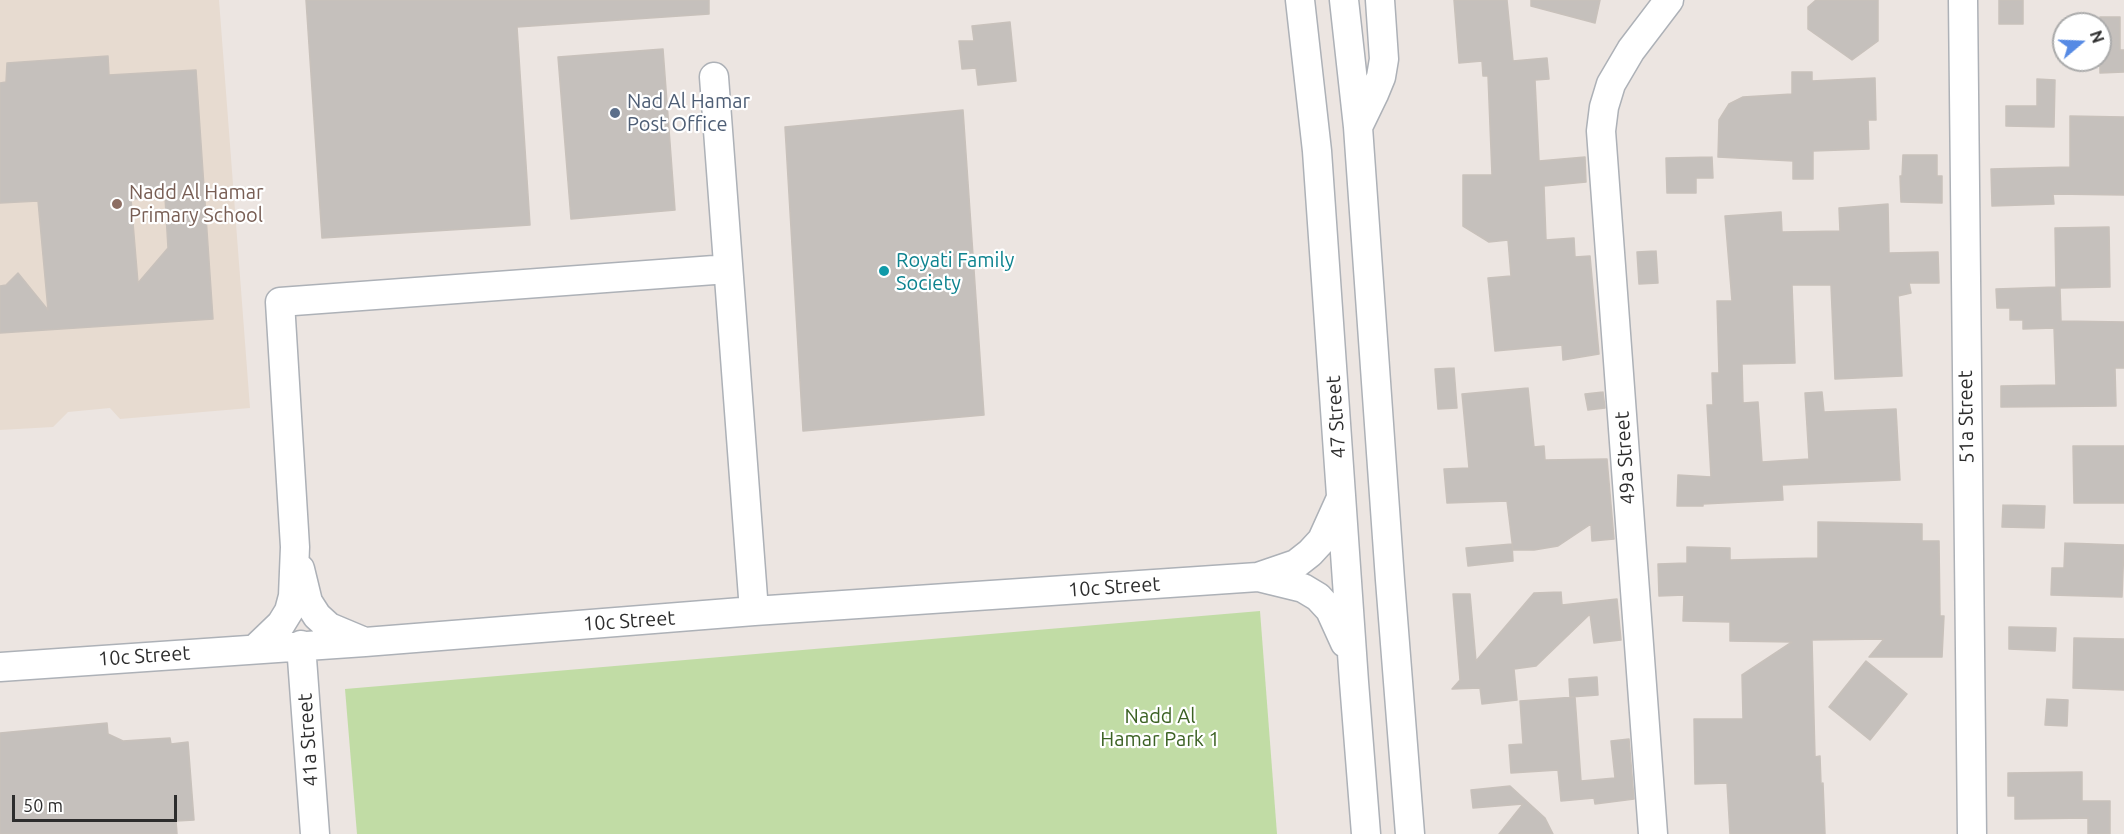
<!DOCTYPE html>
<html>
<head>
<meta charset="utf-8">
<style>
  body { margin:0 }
  #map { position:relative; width:2124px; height:834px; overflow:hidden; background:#ece5e1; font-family:Ubuntu,sans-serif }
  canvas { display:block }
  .north { position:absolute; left:2052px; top:12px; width:60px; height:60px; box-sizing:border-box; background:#fff; border:2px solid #ababab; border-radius:50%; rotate:71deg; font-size:16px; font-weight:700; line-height:24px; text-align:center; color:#2d2d2d }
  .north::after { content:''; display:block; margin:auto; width:21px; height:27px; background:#568ae4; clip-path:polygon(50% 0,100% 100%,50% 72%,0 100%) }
  .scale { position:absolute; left:12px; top:795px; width:165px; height:27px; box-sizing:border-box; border:3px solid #2d2d2d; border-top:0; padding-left:8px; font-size:18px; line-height:21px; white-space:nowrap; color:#2d2d2d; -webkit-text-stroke:4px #fff; paint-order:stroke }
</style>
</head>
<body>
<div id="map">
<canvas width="2124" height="834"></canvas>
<div class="north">N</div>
<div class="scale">50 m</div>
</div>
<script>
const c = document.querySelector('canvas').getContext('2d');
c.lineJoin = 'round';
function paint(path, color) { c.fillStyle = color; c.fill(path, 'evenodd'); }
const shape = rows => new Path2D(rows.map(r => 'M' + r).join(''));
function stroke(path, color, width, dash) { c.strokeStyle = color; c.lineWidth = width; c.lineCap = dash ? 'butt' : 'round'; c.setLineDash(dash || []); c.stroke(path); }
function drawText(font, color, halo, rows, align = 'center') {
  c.font = font + ' Ubuntu,sans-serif'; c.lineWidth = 4.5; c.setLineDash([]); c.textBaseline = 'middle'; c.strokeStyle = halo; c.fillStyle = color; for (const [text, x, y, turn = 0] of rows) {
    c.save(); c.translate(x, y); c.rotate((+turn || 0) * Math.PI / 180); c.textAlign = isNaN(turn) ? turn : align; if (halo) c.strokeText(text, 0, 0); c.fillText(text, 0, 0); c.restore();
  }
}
const education = shape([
  [0,0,219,0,250,408,120,419,110,408,68,412,53,427,0,430]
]);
const green = shape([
  [1260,611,1277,834,357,834,345,689]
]);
const building = shape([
  [306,0,709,0,709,14,517,27,530,225,322,238,306,0],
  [1454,0,1507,0,1513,61,1547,58,1549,79,1535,80,1539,161,1585,157,1586,182,1544,186,1546,240,1574,238,1575,257,1590,256,1599,354,1563,360,1562,345,1495,351,1488,278,1511,276,1508,240,1489,242,1463,226,1463,175,1492,175,1488,76,1483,76,1482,61,1459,63,1454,0],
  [1531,0,1600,0,1595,23,1531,6,1531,0],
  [1816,0,1878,0,1878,41,1852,60,1808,29,1808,7,1816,0],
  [1999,0,2023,0,2023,24,1999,24,1999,0],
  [2100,17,2120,17,2120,50,2124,50,2124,72,2100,73,2100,17],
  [1010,22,1016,81,978,85,976,68,962,69,959,41,974,41,972,26,1010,22],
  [663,49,675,210,571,219,558,57,663,49],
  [108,56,109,75,196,70,213,319,0,333,0,286,6,285,18,273,48,310,38,201,0,203,0,83,6,82,7,63,108,56],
  [165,197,168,248,138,283,131,199,165,197],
  [1792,72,1812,72,1812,81,1875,78,1876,120,1868,120,1869,149,1813,151,1813,179,1793,179,1793,161,1718,157,1719,120,1729,104,1743,97,1792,94,1792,72],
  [2037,79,2055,80,2054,127,2006,126,2006,106,2037,106,2037,79],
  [963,110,984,415,803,431,785,127,963,110],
  [2070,116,2124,117,2124,195,2053,194,2054,204,1992,206,1991,169,2070,167,2070,116],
  [1903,155,1937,155,1937,176,1942,176,1942,203,1901,202,1900,176,1902,176,1903,155],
  [1712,157,1713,178,1696,178,1696,193,1667,193,1666,158,1712,157],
  [1888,204,1889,253,1938,252,1939,283,1909,283,1911,293,1898,296,1902,376,1835,379,1831,285,1792,285,1795,363,1742,364,1743,403,1758,402,1762,462,1809,459,1805,393,1822,392,1824,412,1896,409,1900,480,1782,485,1783,500,1703,504,1703,506,1677,506,1678,475,1711,477,1707,405,1713,405,1712,373,1719,373,1717,301,1732,301,1725,216,1781,212,1782,232,1840,231,1839,208,1888,204],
  [2109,227,2110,287,2060,288,2061,321,2124,322,2124,368,2115,368,2116,406,2001,407,2001,386,2056,385,2054,328,2023,329,2023,320,2010,320,2010,308,1997,308,1996,289,2056,287,2055,228,2109,227],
  [1656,251,1658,283,1639,284,1637,252,1656,251],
  [1454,368,1457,408,1438,409,1435,369,1454,368],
  [1528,388,1534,447,1544,446,1545,460,1607,459,1614,539,1592,541,1591,524,1558,546,1534,550,1513,550,1507,501,1447,503,1444,469,1469,468,1462,394,1528,388],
  [1603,392,1605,408,1588,410,1585,394,1603,392],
  [2073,446,2124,446,2124,503,2074,503,2073,446],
  [2003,505,2045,506,2044,528,2002,527,2003,505],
  [1818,522,1922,524,1922,541,1939,541,1940,616,1944,616,1942,657,1869,657,1884,639,1812,640,1815,757,1820,756,1821,784,1823,783,1825,834,1730,834,1727,783,1695,784,1694,719,1743,719,1742,675,1792,642,1730,641,1730,622,1683,621,1684,595,1659,596,1658,564,1687,563,1687,547,1730,548,1730,560,1818,558,1818,522],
  [2065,543,2124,545,2122,597,2051,595,2052,568,2064,568,2065,543],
  [1512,544,1513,561,1468,566,1466,548,1512,544],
  [1561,592,1562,605,1617,599,1621,640,1594,643,1590,614,1536,666,1514,669,1517,700,1482,704,1480,688,1452,689,1460,680,1453,594,1470,594,1476,661,1534,593,1561,592],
  [2009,627,2056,628,2055,651,2009,649,2009,627],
  [2074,638,2124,639,2124,690,2073,688,2074,638],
  [1866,661,1907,694,1870,740,1829,707,1866,661],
  [1597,677,1598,695,1570,697,1569,679,1597,677],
  [1575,697,1581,781,1615,778,1611,741,1629,739,1634,799,1595,804,1594,798,1561,801,1558,770,1511,773,1509,745,1523,744,1520,701,1575,697],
  [2047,699,2068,700,2067,726,2045,725,2047,699],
  [107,723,108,734,123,741,170,738,171,744,188,742,194,820,176,821,177,834,0,834,0,733,107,723],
  [2082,772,2082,801,2110,801,2110,834,2088,834,2088,818,2015,819,2015,796,2008,796,2008,773,2082,772],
  [1510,786,1545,818,1553,834,1499,834,1523,804,1473,808,1471,790,1510,786]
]);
const minor = shape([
  [1300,0,1317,151,1354,682,1366,834],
  [1344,0,1358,127,1390,580,1410,834],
  [1963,0,1972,834],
  [714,77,754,611],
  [1358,127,1374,94,1381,77,1384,59,1380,0],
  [300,569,308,602,317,616,329,627,360,640],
  [1258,577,1303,588,1318,597,1330,610,1345,643],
  [301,645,315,834],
  [256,648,281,624,289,611,293,596,295,547,280,302,728,269],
  [0,667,365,642,754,611,1258,577,1296,564,1310,553,1322,540,1341,498],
  [1653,834,1601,131,1604,107,1611,84,1631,50,1669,0]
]);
const markers = [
  [615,113,6,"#5c6f8a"],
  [117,204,6,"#8d6e63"],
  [884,271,6,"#0f9aa8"]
];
const serviceNames = [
  ["Nad Al Hamar",627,101],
  ["Post Office",627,124]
];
const educationNames = [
  ["Nadd Al Hamar",129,192],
  ["Primary School",129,215]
];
const cultureNames = [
  ["Royati Family",896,260],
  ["Society",896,283]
];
const streetNames = [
  ["47 Street",1336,417,-94],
  ["51a Street",1966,417,-91],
  ["49a Street",1625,458,-94],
  ["10c Street",1114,587,-4],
  ["10c Street",629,621,-4],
  ["10c Street",144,656,-4],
  ["41a Street",308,740,-94]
];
const parkNames = [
  ["Nadd Al",1160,716],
  ["Hamar Park 1",1160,739]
];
paint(education, '#e7dbd0');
paint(green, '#c1dca5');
paint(building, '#c5c0bc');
stroke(building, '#c8c1bb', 1.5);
stroke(minor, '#adb1b7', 31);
stroke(minor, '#fff', 28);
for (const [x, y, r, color] of markers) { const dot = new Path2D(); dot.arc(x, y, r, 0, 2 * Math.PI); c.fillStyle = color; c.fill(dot); stroke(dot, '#fff', 2); }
drawText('20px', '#4e5e75', '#fff', serviceNames, 'left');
drawText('20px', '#785e54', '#fff', educationNames, 'left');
drawText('20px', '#0d838f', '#fff', cultureNames, 'left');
drawText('20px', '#2d2d2d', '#fff', streetNames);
drawText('20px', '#3c6224', '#fff', parkNames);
</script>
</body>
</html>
